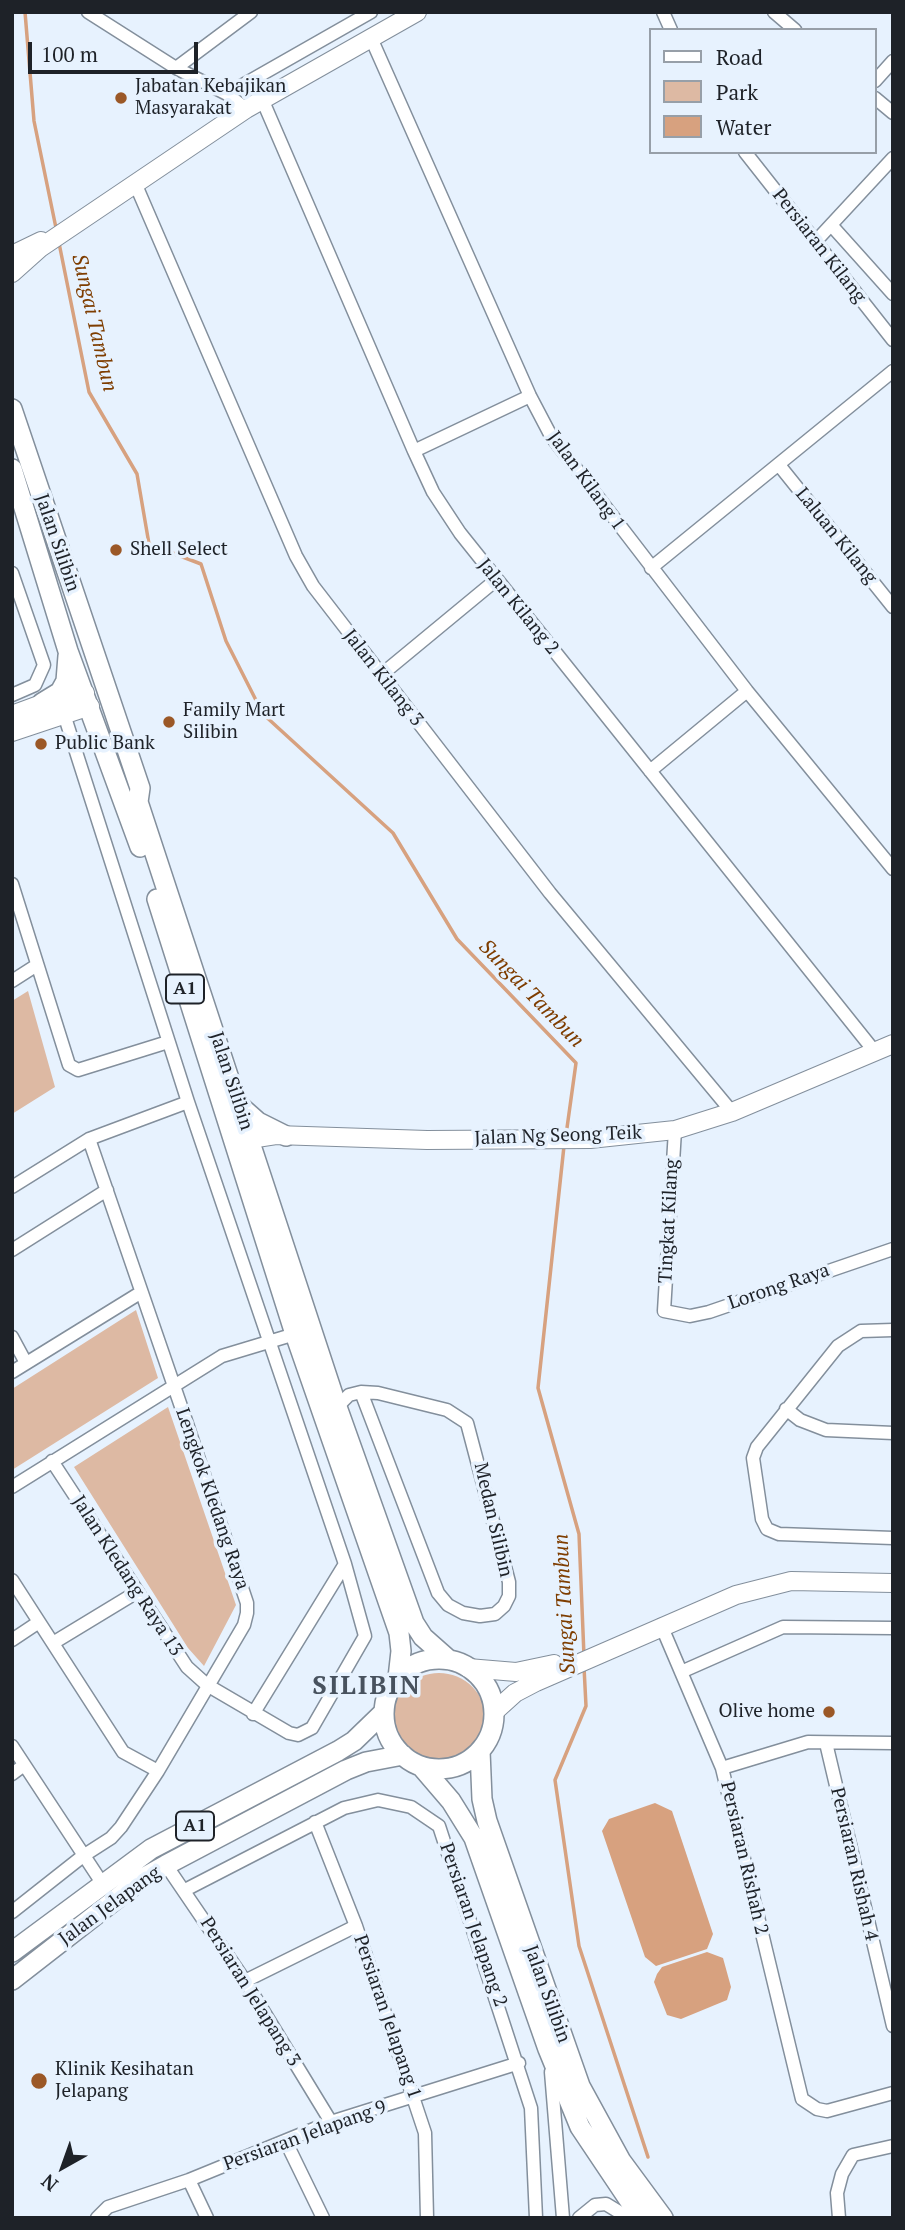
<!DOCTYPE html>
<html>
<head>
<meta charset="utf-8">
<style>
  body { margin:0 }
  #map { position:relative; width:905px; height:2230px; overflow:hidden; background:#e7f2fe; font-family:"PT Serif",serif }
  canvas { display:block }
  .frame { position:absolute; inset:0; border:14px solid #1e2228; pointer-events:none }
  .legend { position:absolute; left:649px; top:28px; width:228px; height:126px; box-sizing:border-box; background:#e7f2fe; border:2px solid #979fa8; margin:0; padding:9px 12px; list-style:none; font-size:21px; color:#1e2228 }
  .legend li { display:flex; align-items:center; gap:14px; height:35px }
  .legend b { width:35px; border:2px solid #979fa8 }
  .north { position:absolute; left:28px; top:2132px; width:70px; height:70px; -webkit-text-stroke:5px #e7f2fe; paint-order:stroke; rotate:220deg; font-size:19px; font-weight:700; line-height:28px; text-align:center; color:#1e2228 }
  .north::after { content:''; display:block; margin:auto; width:24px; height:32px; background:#1e2228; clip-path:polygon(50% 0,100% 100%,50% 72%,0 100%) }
  .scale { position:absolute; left:28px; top:42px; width:170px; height:32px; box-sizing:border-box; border:4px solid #1e2228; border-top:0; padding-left:9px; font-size:21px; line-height:24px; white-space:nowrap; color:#1e2228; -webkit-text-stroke:5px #e7f2fe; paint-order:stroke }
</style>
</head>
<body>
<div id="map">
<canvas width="905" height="2230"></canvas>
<div class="frame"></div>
<ul class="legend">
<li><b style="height:9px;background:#fff"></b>Road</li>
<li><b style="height:19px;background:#ddb9a3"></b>Park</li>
<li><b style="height:19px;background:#d7a17f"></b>Water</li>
</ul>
<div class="north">N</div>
<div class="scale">100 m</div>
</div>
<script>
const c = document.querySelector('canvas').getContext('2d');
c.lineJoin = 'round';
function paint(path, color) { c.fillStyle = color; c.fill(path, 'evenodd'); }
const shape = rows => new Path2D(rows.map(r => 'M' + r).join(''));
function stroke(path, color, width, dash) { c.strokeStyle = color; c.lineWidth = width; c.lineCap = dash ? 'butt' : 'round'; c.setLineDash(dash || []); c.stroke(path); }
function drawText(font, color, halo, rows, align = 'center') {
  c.font = font + ' "PT Serif",serif'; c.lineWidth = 7; c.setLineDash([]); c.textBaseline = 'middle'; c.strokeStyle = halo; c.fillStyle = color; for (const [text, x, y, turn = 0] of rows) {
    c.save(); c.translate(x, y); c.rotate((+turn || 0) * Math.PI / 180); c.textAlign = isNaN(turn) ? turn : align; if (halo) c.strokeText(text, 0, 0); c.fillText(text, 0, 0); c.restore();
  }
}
const green = shape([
  [28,991,55,1087,12,1114,12,1001],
  [136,1310,158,1378,12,1470,12,1389],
  [168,1407,236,1605,204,1666,188,1648,74,1467],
  '392 1720a47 47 0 1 1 94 0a47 47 0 1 1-94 0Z'
]);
const water = shape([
  [655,1803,672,1811,713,1934,707,1949,656,1966,645,1957,602,1831,609,1819],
  [707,1952,723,1958,731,1987,727,2000,681,2019,667,2015,654,1982,657,1974,662,1967]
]);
const stream = shape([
  [25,12,34,121,56,228],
  [59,243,89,392,137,474,149,544,201,564,226,641,263,714,393,833,457,939,576,1063,566,1135],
  [564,1146,538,1388,579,1534,584,1656],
  [584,1667,586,1706,555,1780,579,1946,648,2157]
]);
const street = shape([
  [88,12,176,68,227,94,246,109],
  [663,12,671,30],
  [774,12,795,30],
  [371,38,530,396,551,436,747,691,893,869],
  [176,68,251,12],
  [875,81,893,61],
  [227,94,371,12],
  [875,98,893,113],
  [262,99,414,451,433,492,460,533,875,1052],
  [745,152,893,340],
  [135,183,296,556,313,586,550,893,732,1112],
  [832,226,893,294],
  [816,241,893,158],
  [414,451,530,396],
  [779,465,893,607],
  [651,568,893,371],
  [12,573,44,665,35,685,12,695],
  [381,675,496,580],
  [650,771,747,691],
  [12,884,69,1065,78,1070,168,1042],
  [12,981,37,965],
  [675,1130,664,1311,690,1316,709,1312,893,1249],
  [12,1187,89,1139,188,1102],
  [12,1250,107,1190],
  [893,1330,861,1331,838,1346,757,1447,753,1458,762,1519,767,1529,779,1534,893,1538],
  [12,1337,26,1363],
  [12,1372,140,1293],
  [337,1407,349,1395,361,1392,378,1393,447,1410,467,1423,509,1582,509,1596,504,1606,495,1614,480,1616,463,1613,448,1605,438,1593,361,1392],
  [786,1409,800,1420,826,1430,893,1433],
  [52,1461,187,1667,207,1685,289,1733,298,1735,312,1728,365,1636,345,1564,188,1102,62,708],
  [12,1487,222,1356,295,1334],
  [12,1580,123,1752,158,1771],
  [661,1625,722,1768,802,2099,817,2109,827,2111,893,2093],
  [12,1640,39,1622],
  [53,1643,137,1592],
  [681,1672,783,1627,893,1628],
  [253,1714,345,1564],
  [826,1743,893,2026],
  [12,1746,102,1883],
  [722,1768,808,1742,893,1743],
  [12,1774,24,1765],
  [315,1822,356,1926,425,2133,427,2218],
  [166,1865,245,1981,331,2122],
  [185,1890,344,1808,378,1800,411,1807,439,1826,531,2108,536,2218],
  [12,1912,83,1856,111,1838,121,1827,158,1771,244,1625,247,1613,247,1603,185,1418,89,1139],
  [245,1981,356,1926],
  [551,2072,563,2218],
  [286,2142,323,2218],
  [189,2180,207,2218],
  [97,2218,108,2207,189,2180,331,2122,519,2063],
  [579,2218,595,2205,606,2204,629,2218],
  [839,2218,837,2193,842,2174,853,2155,893,2146]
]);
const secondary = shape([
  [12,255,41,241],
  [12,273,40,248,246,109,417,12],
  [12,715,58,698,85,693],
  [12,732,90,706],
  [250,1139,276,1135,427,1140,590,1139,675,1130,732,1112,893,1044],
  [468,1668,516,1672,554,1664],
  [494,1712,515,1693,536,1682,736,1595,791,1581,893,1583]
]);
const primary = shape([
  [12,409,140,788,138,802,337,1407,414,1623,423,1637,449,1660],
  [12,469,68,651,140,847],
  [42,703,60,692,66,681,68,656],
  [157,899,295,1334,399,1633,401,1651,398,1678],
  [241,1107,258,1122,286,1136],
  '384 1714a55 55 0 1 1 110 0a55 55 0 1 1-110 0Z',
  [480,1751,482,1799,487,1821,580,2086,621,2161,663,2218],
  [421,1766,451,1801,474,1838,548,2049,580,2127,641,2218],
  [12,1952,151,1849,338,1751,354,1741,384,1712],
  [12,1980,143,1878,166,1865,346,1770,366,1762,403,1755]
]);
const markers = [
  [121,98,7,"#9b5827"],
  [116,550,7,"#9b5827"],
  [169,722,7,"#9b5827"],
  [41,744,7,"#9b5827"],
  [829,1712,7,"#9b5827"],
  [39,2081,9,"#9b5827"]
];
const shields = [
  [185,989,38],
  [195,1826,38]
];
const shieldNames = [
  ["A1",185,989],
  ["A1",195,1826]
];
const poiNames = [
  ["Jabatan Kebajikan",135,87],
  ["Masyarakat",135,109],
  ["Shell Select",130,550],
  ["Family Mart",183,711],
  ["Silibin",183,733],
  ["Public Bank",55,744],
  ["Olive home",815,1712,"right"],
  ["Klinik Kesihatan",55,2070],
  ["Jelapang",55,2092]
];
const streetNames = [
  ["Persiaran Kilang",819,246,52],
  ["Jalan Kilang 1",586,481,54],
  ["Laluan Kilang",836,536,51],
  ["Jalan Silibin",57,543,71],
  ["Jalan Kilang 2",518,607,51],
  ["Jalan Kilang 3",383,678,52],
  ["Jalan Silibin",231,1081,72],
  ["Jalan Ng Seong Teik",558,1136,-2],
  ["Tingkat Kilang",669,1221,-87],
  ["Lorong Raya",779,1287,-19],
  ["Lengkok Kledang Raya",212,1499,71],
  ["Medan Silibin",493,1520,77],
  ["Jalan Kledang Raya 13",127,1576,57],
  ["Persiaran Rishah 2",744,1858,77],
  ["Persiaran Rishah 4",854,1864,77],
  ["Jalan Jelapang",110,1906,-36],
  ["Persiaran Jelapang 2",473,1925,71],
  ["Persiaran Jelapang 3",250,1992,58],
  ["Jalan Silibin",547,1994,70],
  ["Persiaran Jelapang 1",387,2017,71],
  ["Persiaran Jelapang 9",305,2136,-20]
];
const waterNames = [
  ["Sungai Tambun",94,323,77],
  ["Sungai Tambun",531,994,46],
  ["Sungai Tambun",565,1604,-93]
];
const districtNames = [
  ["SILIBIN",367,1687]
];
paint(green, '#ddb9a3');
paint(water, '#d7a17f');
stroke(stream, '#d7a17f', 3.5);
stroke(street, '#838f9c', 15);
stroke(secondary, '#838f9c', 20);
stroke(primary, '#838f9c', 22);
stroke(street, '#fff', 12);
stroke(secondary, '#fff', 18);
stroke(primary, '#fff', 19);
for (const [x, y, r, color] of markers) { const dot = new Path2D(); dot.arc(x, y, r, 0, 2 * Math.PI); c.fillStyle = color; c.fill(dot); stroke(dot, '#e7f2fe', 2.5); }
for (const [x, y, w] of shields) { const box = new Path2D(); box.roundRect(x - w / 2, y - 14.5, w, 29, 5); c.fillStyle = '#e7f2fe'; c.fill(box); stroke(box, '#1e2228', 2); }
drawText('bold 18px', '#1e2228', null, shieldNames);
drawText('19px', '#1e2228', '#e7f2fe', poiNames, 'left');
drawText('19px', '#1e2228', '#e7f2fe', streetNames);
drawText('italic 21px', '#7e3d00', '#e7f2fe', waterNames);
c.letterSpacing = '2px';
drawText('bold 26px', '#48525e', '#e7f2fe', districtNames);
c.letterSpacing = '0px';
</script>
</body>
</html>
